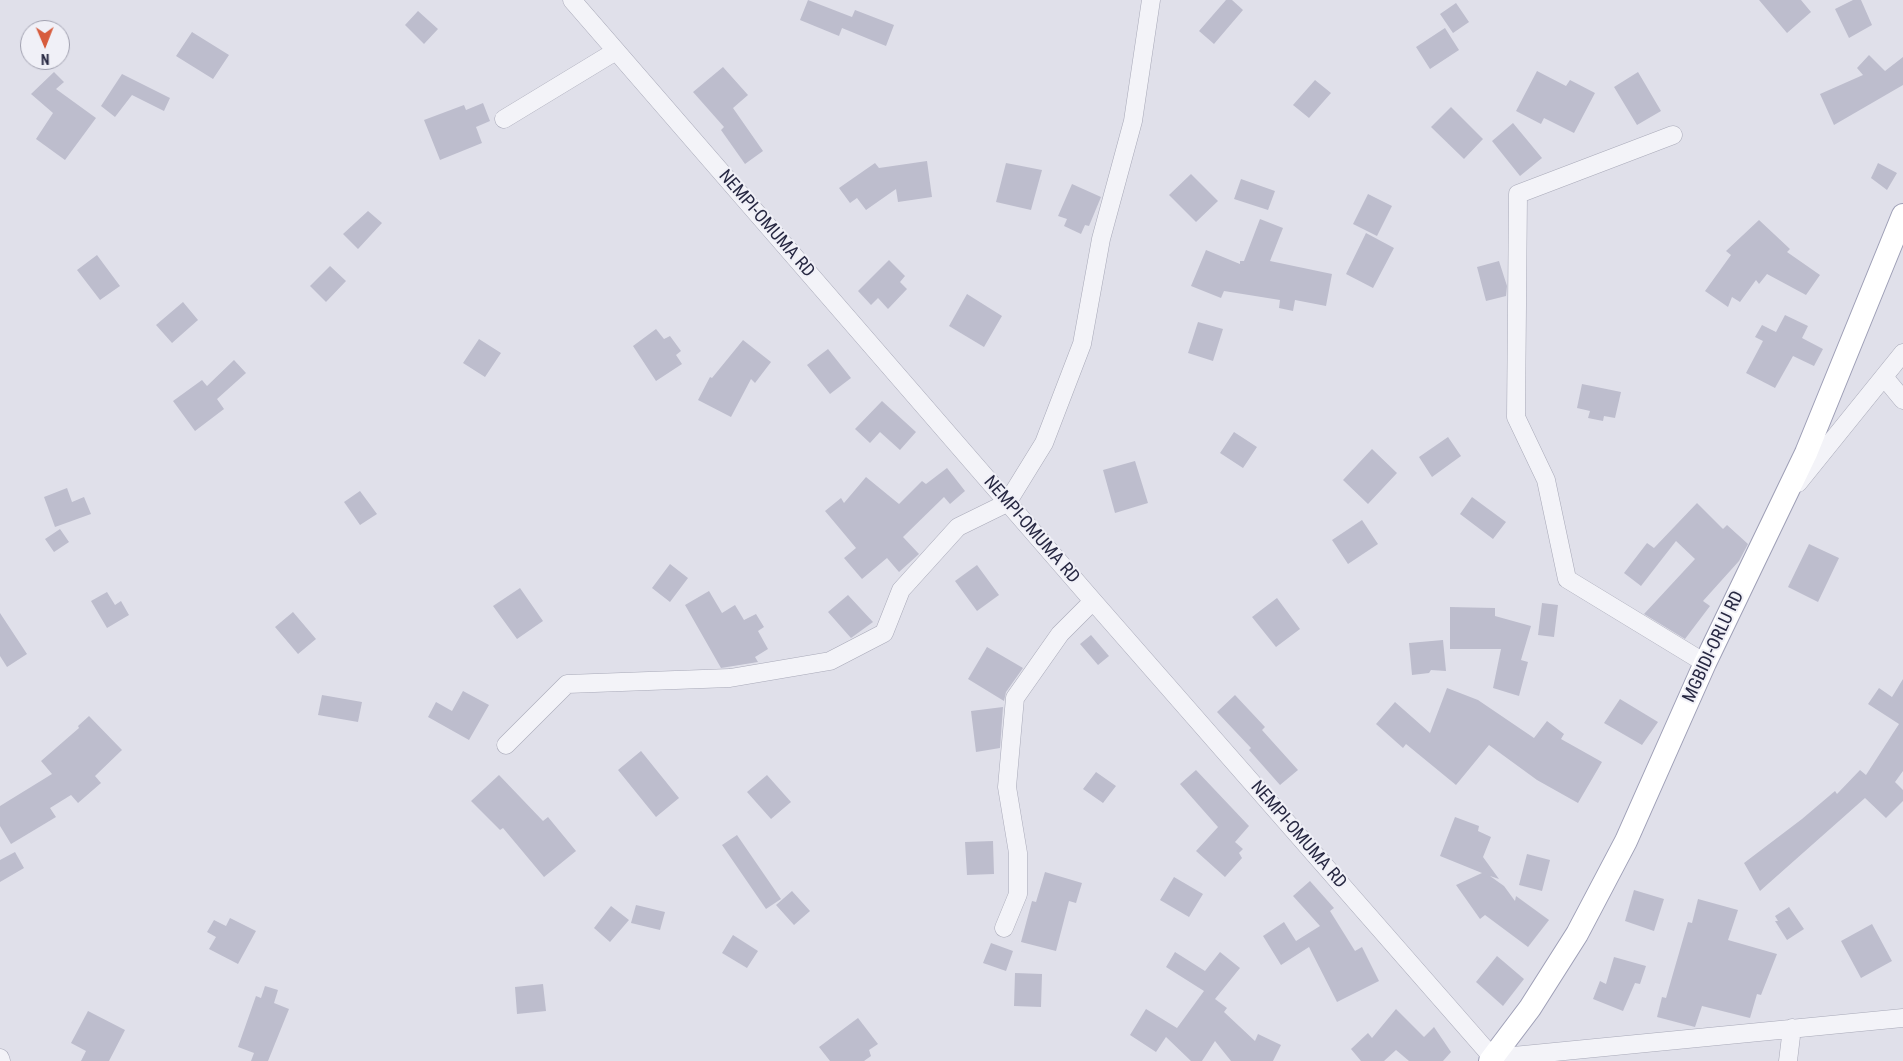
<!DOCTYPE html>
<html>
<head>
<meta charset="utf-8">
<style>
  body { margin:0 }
  #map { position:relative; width:1903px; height:1061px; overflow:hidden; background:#e0e0ea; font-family:"Roboto Condensed",sans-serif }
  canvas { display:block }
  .north { position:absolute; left:20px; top:20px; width:50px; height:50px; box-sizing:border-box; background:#f0f0f7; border:1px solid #a0a0af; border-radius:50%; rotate:179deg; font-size:14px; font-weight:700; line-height:20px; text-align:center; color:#272842 }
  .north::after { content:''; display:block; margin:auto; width:18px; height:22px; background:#d75c3d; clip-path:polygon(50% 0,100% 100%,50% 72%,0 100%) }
</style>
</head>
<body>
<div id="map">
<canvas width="1903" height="1061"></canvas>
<div class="north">N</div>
</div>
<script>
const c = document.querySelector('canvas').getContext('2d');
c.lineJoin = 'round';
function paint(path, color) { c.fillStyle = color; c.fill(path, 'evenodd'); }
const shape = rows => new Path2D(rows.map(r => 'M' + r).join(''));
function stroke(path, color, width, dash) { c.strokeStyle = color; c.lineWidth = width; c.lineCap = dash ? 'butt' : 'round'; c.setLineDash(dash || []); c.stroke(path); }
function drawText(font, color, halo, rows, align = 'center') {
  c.font = font + ' "Roboto Condensed",sans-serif'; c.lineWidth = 4; c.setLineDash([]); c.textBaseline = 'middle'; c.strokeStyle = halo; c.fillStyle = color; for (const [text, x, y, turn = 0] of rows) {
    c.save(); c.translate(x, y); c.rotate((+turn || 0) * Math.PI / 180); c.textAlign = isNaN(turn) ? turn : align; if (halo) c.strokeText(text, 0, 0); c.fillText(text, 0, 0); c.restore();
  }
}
const building = shape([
  [808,0,852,17,855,10,894,25,886,46,842,28,839,36,800,20],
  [1226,0,1232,0,1243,10,1214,44,1199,31],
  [1759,0,1801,0,1811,12,1787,33],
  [1853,0,1861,0,1872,25,1849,38,1835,9],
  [1456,3,1469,22,1453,33,1440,14],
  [418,11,438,29,424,44,405,25],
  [1445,28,1459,50,1430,69,1416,47],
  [192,32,229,55,213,79,176,56],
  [1869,55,1885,71,1903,57,1903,85,1834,125,1820,94,1863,75,1857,68],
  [723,67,748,95,733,108,763,151,745,164,721,130,724,127,693,92],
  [1537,71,1566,86,1570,80,1595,93,1574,133,1544,118,1541,124,1516,111],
  [54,72,64,82,56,89,96,118,65,160,36,139,53,113,31,94],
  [1638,72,1661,111,1637,125,1614,87],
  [122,74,170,98,164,111,132,95,115,117,101,106],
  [1315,80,1331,93,1309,118,1293,105],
  [483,103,490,121,476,127,482,143,440,160,424,120,464,105,466,110],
  [1451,107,1483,139,1464,159,1431,127],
  [1513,123,1542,158,1520,176,1492,141],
  [927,161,932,197,898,202,896,189,866,210,857,198,850,203,839,188,875,163,879,168],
  [1006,163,1042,170,1031,210,996,202],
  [1878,163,1897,173,1887,190,1871,178],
  [1191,174,1218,201,1196,222,1169,195],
  [1241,179,1275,191,1268,210,1234,199],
  [1072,184,1101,197,1089,226,1085,225,1081,234,1064,226,1067,219,1058,216],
  [1368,194,1392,206,1377,236,1353,224],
  [368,211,382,223,358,249,343,234],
  [1260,219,1283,228,1270,261,1332,274,1326,306,1295,300,1293,311,1279,308,1280,300,1224,291,1221,298,1191,286,1206,250,1240,264,1240,261,1244,261],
  [1759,220,1790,249,1787,252,1820,275,1806,295,1767,274,1759,284,1756,280,1740,302,1732,297,1728,307,1705,291,1731,255,1726,251],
  [1366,233,1394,248,1373,288,1346,274],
  [97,255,120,286,100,300,77,270],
  [889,260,905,276,900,282,907,289,888,309,878,298,871,305,858,291],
  [1499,261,1507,286,1506,296,1486,301,1477,267],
  [330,266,346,281,326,302,310,286],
  [967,294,1002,316,984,347,949,326],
  [183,302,198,320,172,343,156,325],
  [1785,315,1808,326,1802,338,1823,349,1814,366,1793,356,1775,388,1746,373,1763,341,1755,337,1762,325,1776,332],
  [1198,322,1223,329,1213,361,1188,353],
  [656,329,664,339,670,336,681,351,676,355,682,364,656,381,633,346],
  [479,339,501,353,485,377,463,363],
  [743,340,771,362,755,383,751,379,731,417,698,400,710,377,712,378],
  [828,349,851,378,830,394,807,365],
  [234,360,246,373,217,399,224,409,195,431,173,401,202,380,207,386],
  [1582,384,1621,392,1615,418,1604,416,1603,421,1588,418,1590,411,1577,408],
  [882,401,916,432,900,450,880,432,870,443,855,429],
  [1234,432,1257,447,1243,468,1220,453],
  [1448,437,1461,456,1432,477,1419,457],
  [1372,449,1397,473,1368,504,1343,480],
  [1135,461,1148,503,1115,513,1103,470],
  [947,468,965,491,950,504,944,497,903,537,919,554,899,572,887,558,862,579,844,558,856,548,825,511,841,498,844,503,866,477,899,504,922,481,926,484],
  [67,488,72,502,84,497,91,514,55,527,44,497],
  [360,491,377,514,360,525,344,502],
  [1472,497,1506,522,1493,539,1460,514],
  [1697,503,1723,529,1727,525,1748,544,1739,561,1703,601,1710,606,1685,639,1644,614,1695,559,1676,541,1641,586,1624,573,1647,543,1654,548],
  [1362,520,1378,544,1348,564,1332,540],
  [60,529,69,542,54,552,45,539],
  [1809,544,1839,558,1818,602,1788,587],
  [670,564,688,578,670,602,652,588],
  [977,565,999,595,977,611,955,581],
  [520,588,543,621,517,639,493,606],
  [709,591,722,613,735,605,744,620,756,614,764,627,758,631,768,649,755,657,758,662,721,668,685,605],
  [107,592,115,605,121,601,129,615,107,628,91,601],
  [848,595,873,622,851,638,828,612],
  [1277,598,1300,629,1276,647,1252,617],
  [1542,603,1558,605,1554,637,1538,635],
  [1450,607,1495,608,1495,616,1531,626,1521,660,1528,662,1519,696,1493,688,1501,649,1450,649],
  [293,612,316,639,298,654,275,627],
  [0,613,27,654,7,667,0,656],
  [1091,635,1109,656,1098,665,1080,644],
  [1443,640,1446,671,1431,670,1429,673,1412,675,1409,643],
  [987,647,1023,668,1006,692,1004,701,968,679],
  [1903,679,1903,771,1895,782,1903,790,1903,801,1886,818,1865,798,1760,891,1744,863,1802,819,1835,791,1837,794,1860,770,1866,775,1899,724,1868,704,1879,688,1892,697],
  [1447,688,1478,700,1534,738,1547,721,1564,734,1561,739,1602,762,1578,803,1537,780,1489,745,1456,785,1406,744,1403,748,1376,724,1395,702,1430,733],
  [463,691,489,705,469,740,428,717,436,702,452,711],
  [322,695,362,702,358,722,318,715],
  [1235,695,1265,727,1262,730,1298,770,1280,785,1249,750,1251,748,1217,712],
  [1620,699,1658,722,1642,745,1604,723],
  [1003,707,1000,748,976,752,971,711],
  [89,716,122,750,95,776,101,783,78,803,71,795,50,808,56,817,11,844,0,826,0,806,52,774,41,761,79,728,78,726],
  [641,751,679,798,656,817,618,770],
  [1196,770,1249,826,1235,842,1243,849,1239,853,1242,858,1225,877,1196,851,1218,827,1180,784],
  [1096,772,1116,786,1103,803,1083,789],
  [499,775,543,821,548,817,576,851,544,877,503,828,500,830,471,801],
  [767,775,791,802,771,819,747,792],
  [1455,817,1479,826,1478,831,1491,837,1483,857,1499,879,1490,876,1504,886,1515,901,1516,896,1549,920,1528,947,1485,915,1480,919,1456,885,1482,873,1440,856],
  [737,835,781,899,766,909,722,845],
  [993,841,994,874,967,875,965,842],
  [15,852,24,868,0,882,0,860],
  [1527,854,1550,860,1542,891,1519,885],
  [1045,872,1082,883,1076,903,1069,901,1056,951,1021,942,1032,901,1036,902],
  [1174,877,1203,894,1189,917,1160,900],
  [1310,881,1334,908,1330,911,1355,951,1362,947,1379,981,1337,1002,1309,947,1281,965,1263,936,1284,922,1296,941,1320,926,1293,896],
  [1634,890,1664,899,1654,931,1625,921],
  [792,891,810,911,794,925,776,905],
  [1698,899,1738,910,1728,940,1777,954,1761,995,1757,994,1750,1018,1702,1006,1695,1027,1657,1017,1662,997,1666,998,1688,922,1692,923],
  [636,905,665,912,660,930,631,923],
  [611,906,629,920,610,942,594,928],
  [1789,907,1804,929,1787,940,1775,921,1778,921,1775,916],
  [230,918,256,931,238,964,209,949,216,937,207,932,214,920,226,926],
  [1872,924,1892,961,1861,978,1841,941],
  [733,935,758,951,747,968,722,953],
  [991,943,1013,951,1006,971,983,963],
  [1175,952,1205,971,1220,952,1240,968,1215,999,1227,1008,1224,1012,1255,1041,1258,1034,1281,1045,1273,1061,1231,1061,1215,1041,1202,1061,1191,1061,1166,1037,1156,1052,1130,1035,1146,1009,1177,1028,1204,991,1166,967],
  [1497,956,1524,979,1503,1006,1476,982],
  [1614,957,1646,966,1640,984,1635,983,1623,1011,1593,999,1600,981,1606,984],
  [1015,973,1042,974,1041,1007,1014,1006],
  [543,984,546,1011,517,1014,515,987],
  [265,986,278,990,274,1003,289,1009,268,1061,251,1061,254,1053,238,1047,256,996,261,998],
  [1396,1009,1424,1037,1434,1027,1451,1052,1443,1061,1409,1061,1396,1050,1384,1061,1361,1061,1351,1049,1368,1033,1372,1038],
  [88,1011,125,1030,109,1061,81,1061,86,1051,71,1043],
  [858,1018,878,1044,869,1050,871,1056,864,1061,830,1061,819,1047]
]);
const minor = shape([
  [572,0,1093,601,1493,1058,1903,1018],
  [504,119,616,51],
  [1673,135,1518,194,1516,417,1546,480,1567,579,1705,663],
  [1884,377,1903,400],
  [1798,483,1903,353],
  [506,745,567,684,730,678,830,661,884,633,901,590,958,527,1007,503,1044,443,1082,344,1101,239,1133,121,1151,0],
  [1004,928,1018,894,1018,853,1007,787,1015,698,1060,634,1093,601],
  [0,1058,1,1061],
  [1788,1061,1792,1028]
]);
const major = shape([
  [1490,1061,1530,1008,1577,934,1626,841,1705,663,1806,453,1903,215]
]);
const streetNames = [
  ["NEMPI-OMUMA RD",766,224,49],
  ["NEMPI-OMUMA RD",1031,530,49],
  ["MGBIDI-ORLU RD",1714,647,-65],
  ["NEMPI-OMUMA RD",1298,835,49]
];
paint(building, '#bdbdcd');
stroke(minor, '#a8a9b8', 19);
stroke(major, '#9e9fb6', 24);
stroke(minor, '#f3f3f8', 18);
stroke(major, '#fff', 22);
drawText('18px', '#272842', '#f0f0f7', streetNames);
</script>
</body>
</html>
